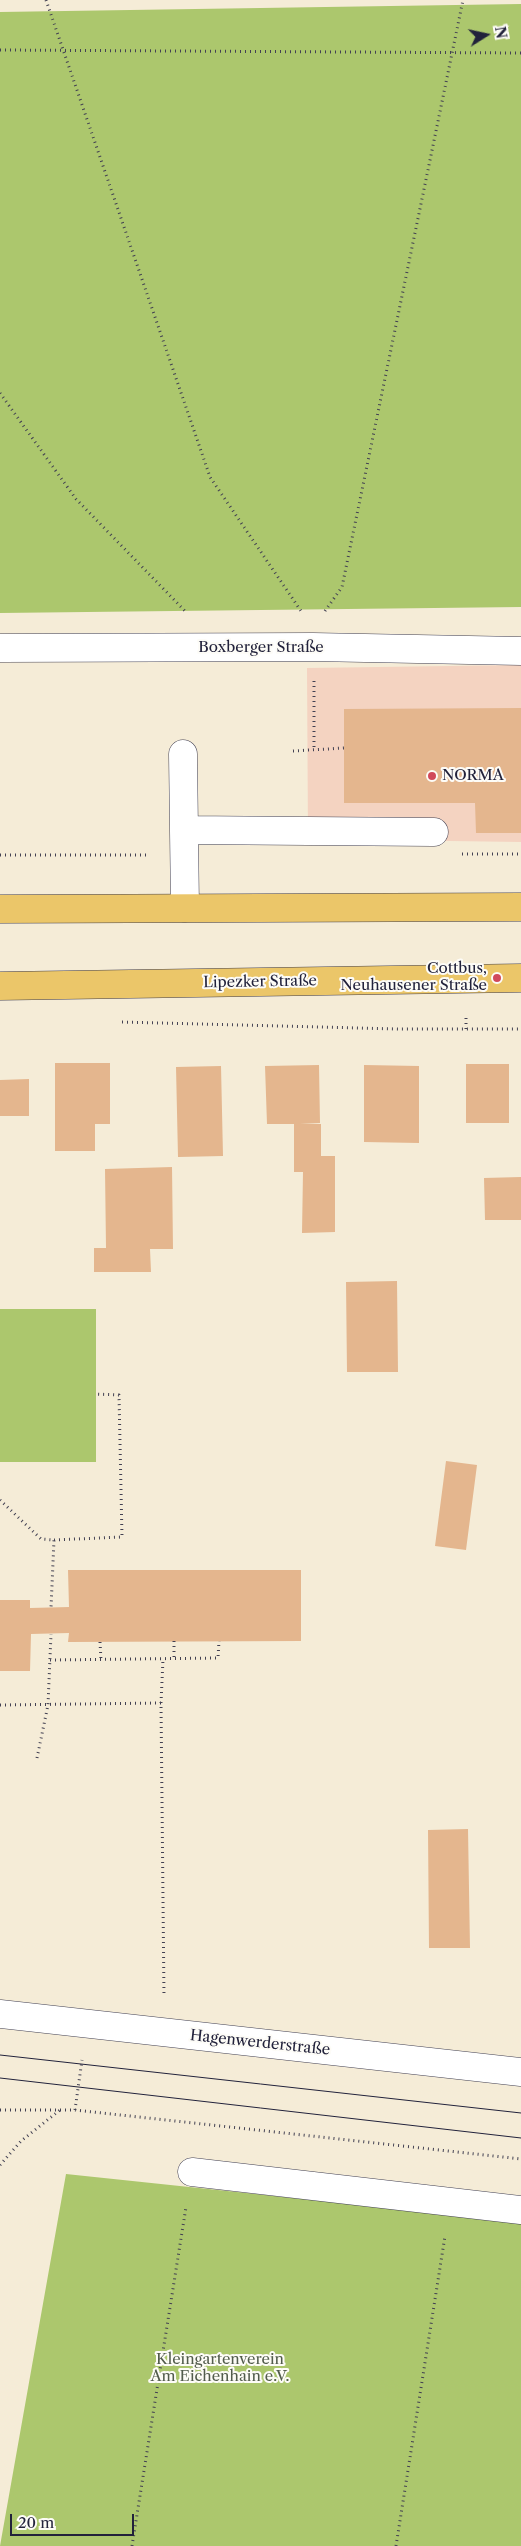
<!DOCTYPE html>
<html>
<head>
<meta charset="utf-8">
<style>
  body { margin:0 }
  #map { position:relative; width:521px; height:2546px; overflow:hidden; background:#f5ecd7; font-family:"Libre Caslon Text",serif }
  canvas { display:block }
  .north { position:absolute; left:461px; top:10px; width:50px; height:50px; -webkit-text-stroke:4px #fdfcf7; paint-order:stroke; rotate:80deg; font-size:14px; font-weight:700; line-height:20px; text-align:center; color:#22223b }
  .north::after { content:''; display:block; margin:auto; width:18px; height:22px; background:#22223b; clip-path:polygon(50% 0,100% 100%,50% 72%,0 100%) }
  .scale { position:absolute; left:10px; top:2514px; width:124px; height:22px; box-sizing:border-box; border:2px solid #22223b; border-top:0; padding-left:6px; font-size:15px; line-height:18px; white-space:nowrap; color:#22223b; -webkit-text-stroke:4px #fdfcf7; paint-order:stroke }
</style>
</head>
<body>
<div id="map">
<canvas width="521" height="2546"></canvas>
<div class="north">N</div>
<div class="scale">20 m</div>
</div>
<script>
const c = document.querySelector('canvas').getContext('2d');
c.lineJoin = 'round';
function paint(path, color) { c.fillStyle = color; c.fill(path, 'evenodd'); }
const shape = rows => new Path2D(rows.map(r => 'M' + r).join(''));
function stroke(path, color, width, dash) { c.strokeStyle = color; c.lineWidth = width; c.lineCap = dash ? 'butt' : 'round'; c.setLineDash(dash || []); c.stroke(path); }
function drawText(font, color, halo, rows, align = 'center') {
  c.font = font + ' "Libre Caslon Text",serif'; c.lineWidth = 4; c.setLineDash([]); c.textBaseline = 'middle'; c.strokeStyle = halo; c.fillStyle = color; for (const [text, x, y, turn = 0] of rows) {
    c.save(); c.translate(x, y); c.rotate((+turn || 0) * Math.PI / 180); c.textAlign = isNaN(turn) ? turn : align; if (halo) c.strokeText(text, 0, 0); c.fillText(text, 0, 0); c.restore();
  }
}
const built = shape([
  [521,665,521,842,308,839,307,668]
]);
const green = shape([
  [521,4,521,607,0,613,0,12],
  [0,1309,96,1309,96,1462,0,1462],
  [66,2174,521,2222,521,2546,0,2546]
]);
const building = shape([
  [521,708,521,833,476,833,475,803,344,803,344,709],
  [55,1063,110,1063,110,1124,95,1124,95,1151,55,1151],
  [466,1064,509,1064,509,1123,466,1123],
  [319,1065,320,1123,300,1124,321,1124,321,1156,335,1156,335,1232,302,1233,303,1172,294,1172,294,1124,267,1124,265,1066],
  [364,1065,419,1066,419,1143,364,1142],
  [221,1066,223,1156,178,1157,176,1067],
  [29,1079,29,1116,0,1116,0,1080],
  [172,1167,173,1249,150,1249,151,1272,94,1272,94,1248,106,1248,105,1169],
  [521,1177,521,1220,485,1220,484,1178],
  [397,1281,398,1372,347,1372,346,1282],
  [446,1461,477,1465,466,1550,435,1546],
  [68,1570,301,1570,301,1641,68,1642,69,1633,31,1634,30,1671,0,1671,0,1600,30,1600,30,1608,69,1607],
  [468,1829,470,1948,429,1948,428,1830]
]);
const path = shape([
  [46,0,210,477,301,611],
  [0,50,521,53],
  [0,393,76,499,185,611],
  [325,611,342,587,463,0],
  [314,681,314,750],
  [293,751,344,748],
  [462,854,521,854],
  [0,855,148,855],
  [122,1022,397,1029,521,1029],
  [466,1029,466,1018],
  [0,1500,41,1539,54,1540,51,1608],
  [54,1540,122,1537,119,1395,95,1394],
  [174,1641,174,1659],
  [100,1642,101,1660],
  [50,1660,218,1658,219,1641],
  [161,1703,163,1659],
  [0,1705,161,1703,164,1997],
  [37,1758,48,1705,51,1634],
  [0,2110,75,2110,521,2159],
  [75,2110,82,2060],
  [0,2165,21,2141,60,2110],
  [132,2546,186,2207],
  [396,2546,445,2236]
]);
const minor = shape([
  [0,648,313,647,521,651],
  [183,754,185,908],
  [184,830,434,832],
  [0,2014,521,2072],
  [192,2172,521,2210]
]);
const major = shape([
  [0,909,521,907],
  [0,986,521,978]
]);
const tram = shape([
  [0,2055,521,2113],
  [0,2078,521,2138]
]);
const markers = [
  [432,776,5,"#d1495b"],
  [497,978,5,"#d1495b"]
];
const streetNames = [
  ["Boxberger Straße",261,648],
  ["Lipezker Straße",260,982,-1],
  ["Hagenwerderstraße",260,2043,6]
];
const poiNames = [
  ["NORMA",442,776],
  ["Cottbus,",487,969,"right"],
  ["Neuhausener Straße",487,986,"right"]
];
const parkNames = [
  ["Kleingartenverein",220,2360],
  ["Am Eichenhain e.V.",220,2377]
];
paint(built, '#f4d3c1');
paint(green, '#acc76d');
paint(building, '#e4b68e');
stroke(minor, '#424052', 29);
stroke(major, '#424052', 29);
stroke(path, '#424052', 3, [1, 4]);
stroke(minor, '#fff', 28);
stroke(major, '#ebc669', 28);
stroke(tram, '#22223b', 1);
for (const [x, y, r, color] of markers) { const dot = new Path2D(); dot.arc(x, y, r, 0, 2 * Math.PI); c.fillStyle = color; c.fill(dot); stroke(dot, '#fdfcf7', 2); }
drawText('15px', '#22223b', '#fdfcf7', streetNames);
drawText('15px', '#22223b', '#fdfcf7', poiNames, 'left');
drawText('15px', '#525c4c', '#fdfcf7', parkNames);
</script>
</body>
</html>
